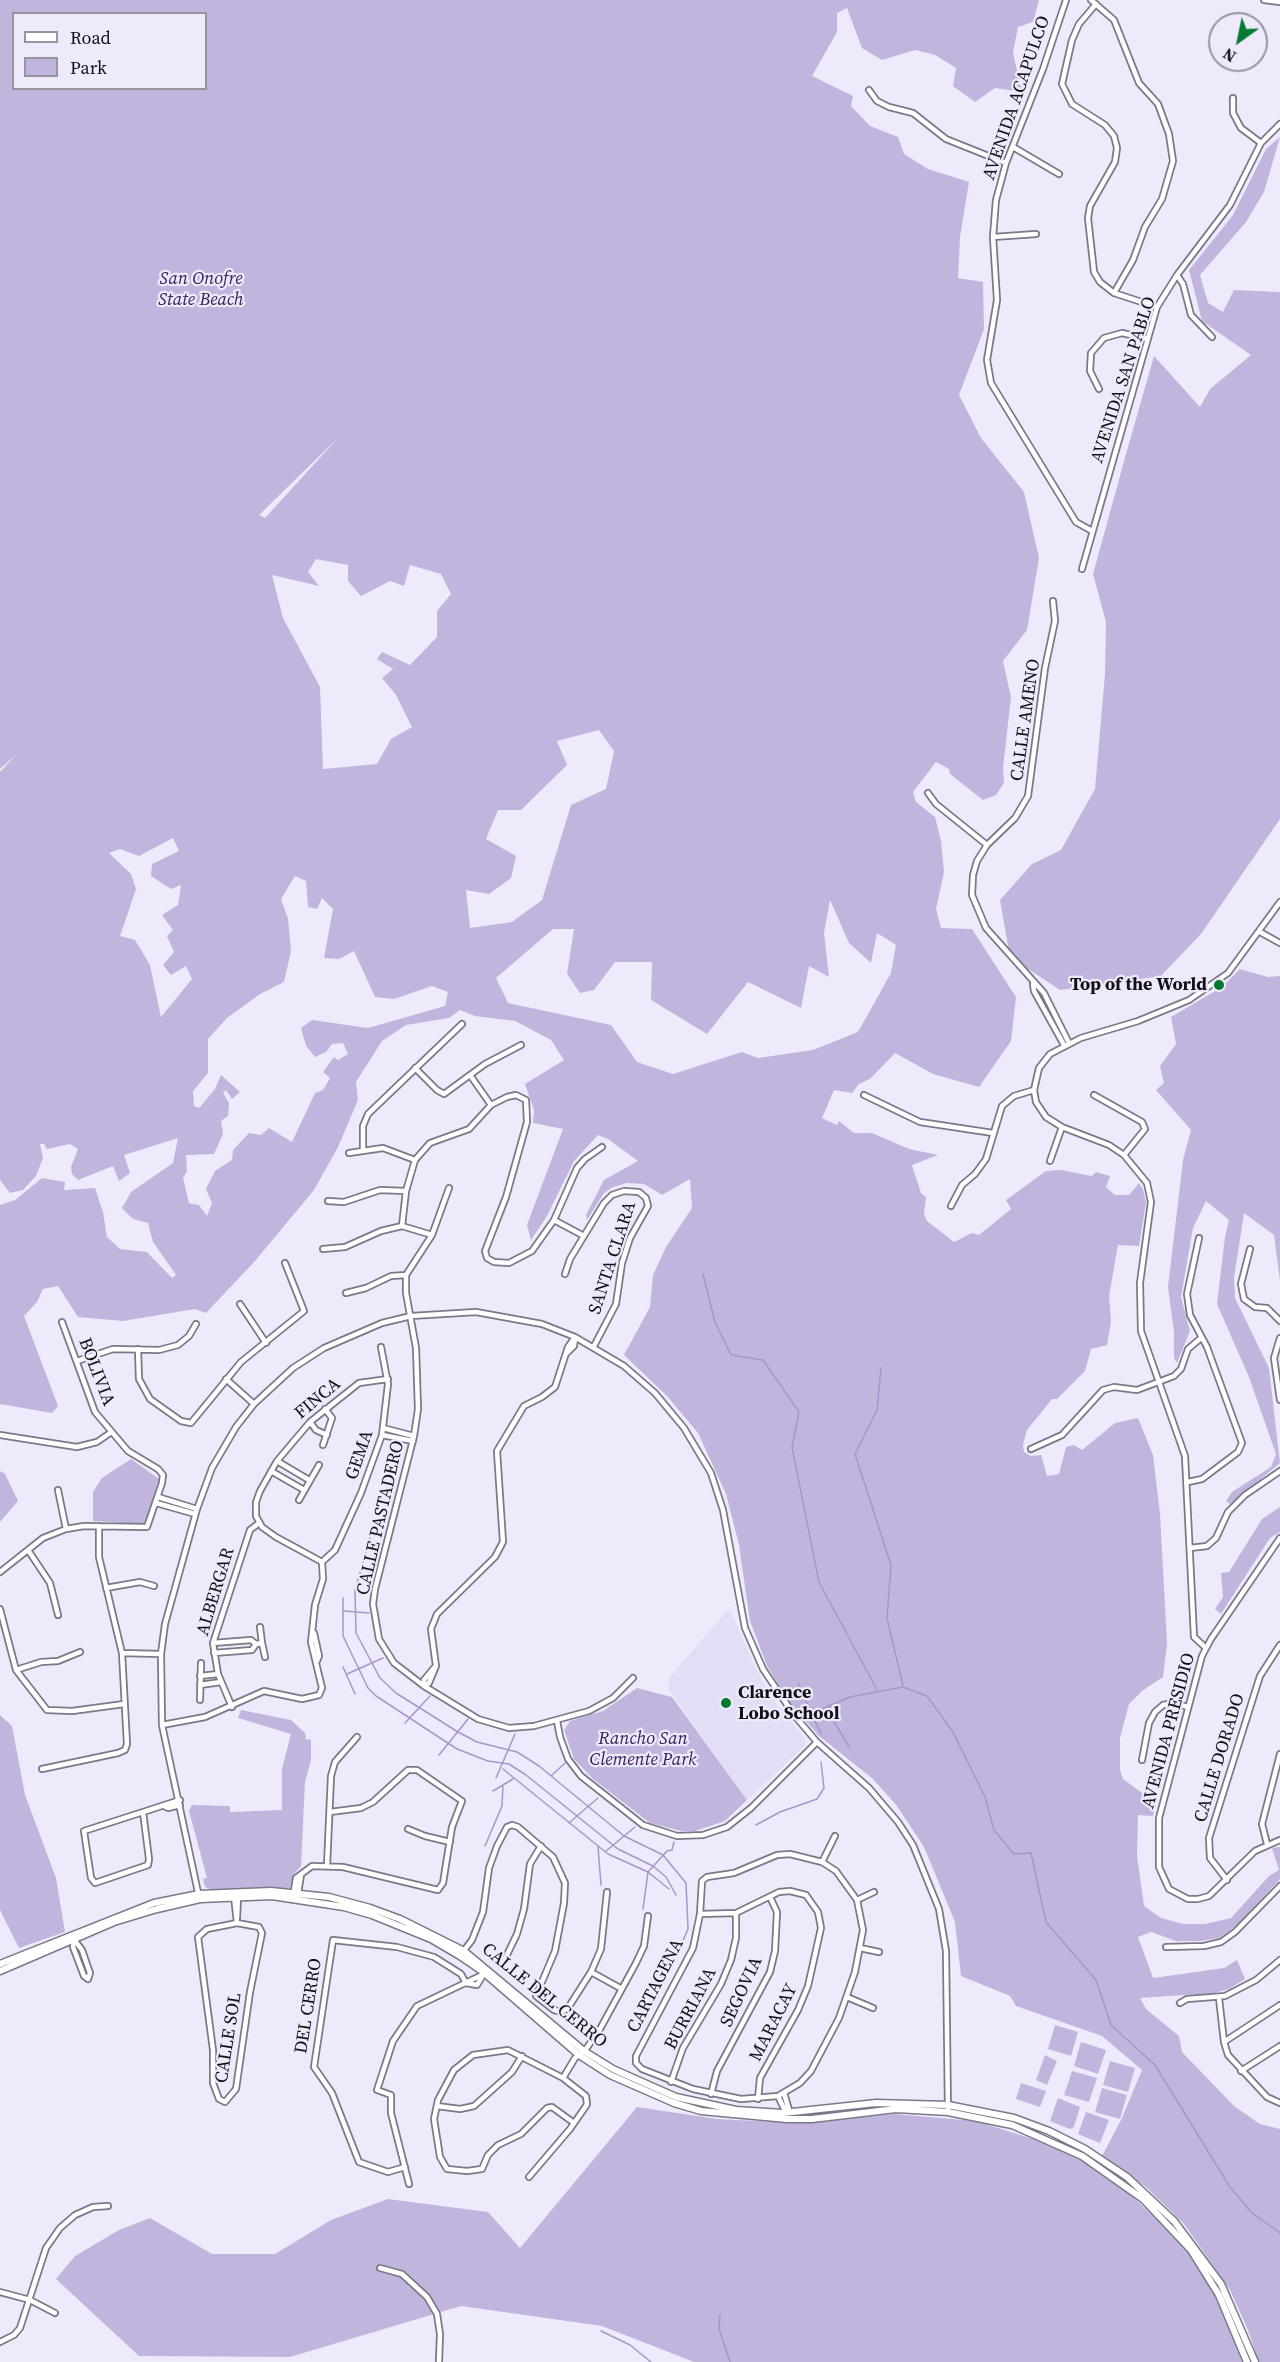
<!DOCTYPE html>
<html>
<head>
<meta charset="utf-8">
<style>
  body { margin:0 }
  #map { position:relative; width:1280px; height:2362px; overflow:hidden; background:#efeafb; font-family:"Source Serif 4",serif }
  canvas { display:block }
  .legend { position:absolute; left:12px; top:12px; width:195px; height:78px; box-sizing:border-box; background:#efeafb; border:2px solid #97939f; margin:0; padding:8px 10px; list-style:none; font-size:18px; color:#121116 }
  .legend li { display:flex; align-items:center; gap:12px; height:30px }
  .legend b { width:30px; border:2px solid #97939f }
  .north { position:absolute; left:1208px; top:12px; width:60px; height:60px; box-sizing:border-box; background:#efeafb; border:2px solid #97939f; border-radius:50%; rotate:213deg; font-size:16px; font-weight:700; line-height:24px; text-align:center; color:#121116 }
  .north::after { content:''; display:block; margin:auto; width:21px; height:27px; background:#047a30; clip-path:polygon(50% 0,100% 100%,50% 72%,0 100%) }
</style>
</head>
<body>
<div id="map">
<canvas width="1280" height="2362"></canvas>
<ul class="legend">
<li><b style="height:8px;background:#fff"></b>Road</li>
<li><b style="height:16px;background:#c1b5de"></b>Park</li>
</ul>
<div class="north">N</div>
</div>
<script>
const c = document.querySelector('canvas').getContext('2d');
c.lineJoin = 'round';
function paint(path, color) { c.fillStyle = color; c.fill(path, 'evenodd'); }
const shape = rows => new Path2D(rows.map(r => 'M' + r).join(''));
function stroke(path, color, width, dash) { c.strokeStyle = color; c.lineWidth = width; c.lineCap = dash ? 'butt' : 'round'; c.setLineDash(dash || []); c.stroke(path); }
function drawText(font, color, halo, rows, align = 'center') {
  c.font = font + ' "Source Serif 4",serif'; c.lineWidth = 4.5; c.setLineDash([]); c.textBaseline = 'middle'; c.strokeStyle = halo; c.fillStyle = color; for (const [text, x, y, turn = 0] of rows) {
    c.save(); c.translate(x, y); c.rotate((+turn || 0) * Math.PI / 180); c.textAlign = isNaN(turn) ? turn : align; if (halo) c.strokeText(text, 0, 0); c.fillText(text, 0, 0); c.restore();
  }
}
const built = shape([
  [727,1610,731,1611,754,1665,771,1697,805,1738,804,1747,747,1800,668,1689,669,1678]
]);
const green = shape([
  [0,0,1039,0,1033,22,1018,27,1013,53,1022,92,995,88,975,102,953,86,956,68,935,55,915,50,882,60,862,48,847,8,837,13,837,32,812,76,853,96,851,106,870,126,898,137,904,154,928,169,969,182,960,237,958,278,983,282,984,329,959,395,981,438,1024,492,1039,558,1027,630,1003,661,1011,697,1003,768,1004,783,996,795,983,800,950,774,949,769,936,762,913,792,916,802,935,817,941,841,944,872,936,909,941,928,972,929,1016,997,1011,1041,979,1087,933,1074,895,1053,870,1079,859,1084,852,1093,834,1090,822,1118,837,1125,839,1121,854,1133,872,1133,909,1149,938,1155,912,1165,921,1193,926,1197,924,1214,927,1221,954,1242,972,1233,979,1235,1011,1209,1006,1200,1046,1171,1061,1170,1092,1176,1096,1172,1110,1176,1106,1187,1115,1195,1129,1195,1139,1183,1143,1190,1146,1202,1139,1246,1118,1245,1109,1296,1111,1321,1107,1345,1091,1349,1085,1371,1057,1399,1052,1399,1027,1430,1023,1445,1024,1452,1031,1456,1041,1455,1047,1476,1059,1474,1066,1447,1074,1445,1082,1450,1115,1423,1138,1418,1153,1455,1160,1514,1167,1643,1163,1677,1142,1691,1129,1704,1120,1738,1120,1770,1123,1779,1156,1803,1153,1816,1138,1815,1137,1856,1144,1906,1161,1918,1183,1924,1205,1924,1231,1918,1269,1876,1279,1870,1272,1848,1280,1847,1280,1879,1237,1925,1219,1938,1201,1941,1176,1941,1151,1932,1138,1937,1153,1978,1224,1968,1237,1960,1245,1979,1229,1989,1214,1993,1140,1998,1146,2009,1179,2036,1182,2052,1234,2106,1260,2124,1280,2129,1280,2362,1259,2362,1248,2330,1230,2290,1184,2224,1146,2187,1102,2156,1121,2120,1142,2070,1102,2036,1016,2006,1010,1996,961,1976,955,1922,924,1847,897,1806,873,1779,818,1735,790,1703,767,1666,750,1621,739,1545,726,1494,698,1433,667,1396,624,1355,650,1307,653,1275,666,1247,692,1208,690,1179,662,1195,644,1184,627,1183,613,1187,604,1193,587,1220,586,1215,604,1180,638,1161,608,1139,598,1135,574,1161,547,1216,531,1240,527,1225,563,1129,533,1123,534,1110,525,1084,564,1060,551,1040,515,1021,475,1016,460,1010,449,1018,406,1025,382,1041,356,1082,358,1100,338,1147,314,1190,255,1261,206,1313,195,1309,123,1321,78,1317,58,1286,43,1289,37,1302,24,1316,58,1406,52,1413,0,1404,0,1205,15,1200,42,1178,65,1182,64,1190,95,1188,103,1212,107,1237,120,1249,147,1252,172,1278,176,1275,153,1242,148,1223,133,1219,122,1208,131,1192,173,1163,178,1138,124,1155,130,1173,119,1181,113,1166,78,1180,72,1174,71,1167,78,1149,70,1144,47,1149,44,1144,40,1144,43,1158,36,1176,23,1190,10,1193,0,1180,0,772,17,754,0,769],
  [14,14,206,14,206,88,14,88],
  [338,438,265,518,259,515],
  [316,559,348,565,348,581,361,596,390,581,404,586,410,565,441,574,451,594,437,611,437,637,410,665,382,652,377,659,393,669,382,678,396,695,412,727,391,739,377,764,323,769,320,687,283,618,272,575,319,586,308,572],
  [599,730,614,751,606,789,571,805,542,900,512,922,470,928,466,890,489,894,511,878,516,856,486,839,498,810,521,810,567,765,557,741],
  [173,838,179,851,152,864,151,876,171,889,181,885,178,905,162,915,173,930,167,936,174,952,163,965,171,975,186,966,192,979,161,1017,150,965,135,940,120,936,136,889,131,874,109,853,120,849,139,856],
  [295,876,306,881,308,907,317,909,322,898,333,909,324,958,339,959,354,951,375,997,394,999,432,986,448,992,445,1006,368,1028,312,1020,301,1028,306,1046,315,1057,326,1052,332,1044,343,1043,348,1054,338,1060,334,1057,323,1072,330,1078,323,1090,315,1093,292,1142,269,1128,261,1135,249,1133,233,1150,232,1160,215,1171,206,1189,212,1203,207,1216,199,1205,189,1203,183,1178,187,1171,186,1155,214,1154,223,1134,221,1121,228,1116,229,1103,223,1093,226,1090,232,1099,240,1092,221,1075,215,1089,199,1108,194,1106,193,1091,208,1073,208,1039,227,1018,260,994,284,982,291,951,288,919,281,899],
  [830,900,849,943,871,963,877,933,896,945,891,973,858,1032,813,1050,758,1058,742,1052,673,1074,637,1062,611,1025,508,1003,496,978,553,929,574,929,567,974,580,993,594,990,615,962,652,962,651,1000,707,1034,748,982,801,1008,809,966,829,977,824,933],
  [1280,137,1264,192,1246,222,1200,275,1208,303,1223,312,1234,290,1280,292,1280,819,1201,934,1161,976,1060,990,1010,957,1000,900,1032,864,1061,850,1095,789,1105,674,1106,622,1093,574,1126,454,1154,356,1200,407,1210,389,1251,355,1202,321,1189,270,1233,215,1266,149],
  [1240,969,1268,977,1280,976,1280,1281,1274,1235,1244,1213,1234,1278,1235,1298,1269,1368,1280,1463,1230,1504,1226,1501,1232,1492,1271,1467,1276,1454,1249,1377,1217,1304,1225,1237,1229,1220,1206,1201,1193,1228,1181,1297,1190,1331,1177,1363,1174,1358,1174,1332,1168,1287,1183,1160,1191,1130,1156,1090,1164,1083,1160,1066,1176,1044,1171,1017,1222,987],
  [131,1459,159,1479,146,1521,142,1524,93,1521,93,1492,102,1478],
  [0,1471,5,1474,18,1501,0,1522],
  [1280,1507,1280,1532,1270,1538,1221,1614,1215,1609,1223,1597,1221,1573,1229,1572,1262,1519],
  [637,1688,672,1697,747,1800,725,1821,695,1831,681,1831,650,1823,593,1779,574,1759,564,1730,570,1721,603,1711],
  [241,1710,291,1720,305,1733,306,1739,311,1740,311,1760,305,1782,301,1866,294,1874,290,1888,212,1890,205,1887,203,1879,207,1878,189,1811,192,1805,230,1806,230,1812,282,1810,282,1769,291,1734,238,1718],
  [0,1715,12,1726,25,1795,56,1878,65,1932,19,1948,0,1910],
  [1055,2025,1078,2032,1071,2056,1048,2049],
  [1081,2042,1106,2050,1098,2074,1074,2066],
  [1045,2055,1057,2061,1047,2085,1036,2080],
  [1110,2061,1135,2068,1128,2092,1103,2085],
  [1072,2071,1097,2078,1089,2102,1064,2095],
  [1021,2083,1046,2091,1040,2107,1016,2099],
  [1102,2088,1127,2095,1120,2119,1095,2112],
  [1058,2098,1080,2107,1074,2127,1070,2129,1050,2121],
  [637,2107,717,2119,796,2123,894,2114,976,2121,1052,2145,1077,2157,1120,2185,1164,2226,1185,2249,1219,2302,1242,2362,694,2362,602,2326,461,2306,290,2357,139,2356,56,2279,75,2256,119,2230,150,2218,212,2254,275,2254,331,2220,388,2199,488,2212,520,2248],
  [1086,2112,1109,2120,1100,2143,1078,2134]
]);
const stream = shape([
  [703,1274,715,1322,731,1355,763,1360,799,1412,792,1447,819,1582,877,1690],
  [881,1368,877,1410,855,1454,891,1565,887,1618,903,1686],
  [372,1531,355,1590,356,1633,380,1678,396,1693,458,1732,477,1742,517,1752,539,1766,624,1836,663,1855,686,1883,688,1929,679,1950],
  [343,1598,343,1636,368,1688,376,1696,457,1749,488,1761,509,1764,526,1775,618,1849,653,1866,666,1877,676,1895],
  [344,1611,369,1613],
  [343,1667,355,1694],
  [347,1674,383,1658],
  [798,1683,821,1734],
  [829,1705,832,1718,849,1747],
  [813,1713,850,1697,903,1687,927,1696,953,1732,985,1797,994,1830,1014,1854,1031,1853,1046,1922,1096,1980,1111,2025,1155,2065,1230,2187,1252,2213,1280,2233],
  [405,1723,430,1696],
  [439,1755,468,1719],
  [503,1769,608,1854,648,1872,669,1889],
  [552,1775,565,1763],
  [496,1778,515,1734],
  [493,1791,513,1779],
  [569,1823,598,1798],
  [756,1825,780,1812,817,1799,824,1788,821,1762],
  [485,1846,502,1806,503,1785],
  [598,1847,601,1885],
  [606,1851,635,1827],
  [643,1909,648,1872,667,1851,672,1850,674,1842],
  [720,2315,719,2329,730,2362],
  [601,2331,630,2345,651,2362]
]);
const minor = shape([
  [1066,0,1043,69,1006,163,996,200,993,237,997,300,987,360,991,383,1076,522,1092,531],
  [1091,0,1114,20,1139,83,1158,104,1169,134,1173,161,1162,199,1145,227,1133,260,1114,293],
  [1264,0,1280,2],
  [1096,4,1079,24,1072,40,1062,84,1072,104,1105,125,1114,136,1117,148,1115,162,1090,206,1088,218,1094,272,1100,282,1114,293,1157,307],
  [869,90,877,101,889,107,913,113,946,139,1006,163],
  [1233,98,1233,113,1241,128,1261,143],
  [1013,147,1059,174],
  [993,237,1036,234],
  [1177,275,1183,284,1191,315,1212,337],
  [1099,389,1090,371,1091,353,1104,338,1122,333,1148,339],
  [1082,569,1157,307,1177,275,1230,205,1261,143,1280,124],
  [1053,601,1055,621,1045,668,1028,796,1015,818,987,845,977,861,973,875,972,895,986,928,1044,993,1069,1043],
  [928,793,936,804,987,845],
  [1260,932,1280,943],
  [1033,984,1034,991,1064,1045],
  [415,1068,437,1090,444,1094,485,1064,521,1045],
  [470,1075,491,1105],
  [864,1095,920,1122,993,1133],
  [1094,1095,1142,1122,1145,1129,1124,1155],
  [363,1151,363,1126,368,1114,462,1024],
  [349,1153,383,1148,415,1160],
  [1050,1161,1062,1127],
  [449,1188,432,1235,406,1275,406,1293,416,1348,418,1409,414,1436,375,1589,373,1604,379,1639,394,1663,424,1686,478,1719,509,1728,534,1726,589,1711,613,1698,633,1678],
  [328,1201,344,1202,380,1190,406,1191],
  [951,1206,962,1185,975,1174,986,1159,1002,1106,1014,1096,1034,1090],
  [554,1220,584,1236],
  [402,1226,406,1191,415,1160,430,1143,469,1129,491,1105,507,1097,516,1095,526,1100,527,1122,506,1197,485,1251,487,1258,494,1262,509,1263,532,1251,554,1220,577,1168,585,1159,602,1147],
  [323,1249,345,1247,381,1231,402,1226,432,1235],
  [1250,1249,1241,1284,1244,1299,1255,1307,1267,1308,1280,1321],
  [565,1274,570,1259,604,1203,612,1195,624,1191,639,1192,646,1198,648,1206,630,1238,622,1263,616,1304,594,1346],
  [346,1293,366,1288,391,1276,406,1275],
  [240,1304,266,1343],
  [1280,1338,1274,1358,1280,1400],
  [138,1349,139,1379,150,1399,181,1421,191,1423,241,1362,304,1311,285,1263],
  [567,1353,574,1346,575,1338],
  [77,1361,113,1349,159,1350,178,1345,189,1336,196,1324],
  [226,1379,254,1404],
  [310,1422,316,1430,327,1435],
  [383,1428,414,1436],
  [0,1435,77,1447,97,1442,110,1433],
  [382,1435,413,1441],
  [323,1445,332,1418,325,1409],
  [1031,1449,1062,1435,1103,1390,1114,1387,1137,1390,1174,1376,1181,1369,1188,1349,1201,1338],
  [277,1461,309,1480],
  [271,1471,304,1490],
  [1188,1482,1202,1479,1238,1452,1242,1443,1207,1347,1190,1315,1187,1294,1199,1238],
  [58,1490,66,1529],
  [158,1497,197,1509],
  [299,1500,319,1465],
  [156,1503,195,1514],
  [1280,1538,1211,1639,1202,1656,1159,1818,1159,1867,1169,1889,1188,1899,1198,1899,1209,1896,1255,1851,1280,1840],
  [1190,1548,1207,1546,1216,1538,1228,1512,1245,1495,1280,1471],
  [28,1550,50,1583,58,1615],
  [322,1562,276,1537,262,1527,256,1516,256,1502,260,1491,277,1461,310,1422,359,1383,388,1379],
  [322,1562,335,1550,361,1493,382,1435,388,1384,381,1347],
  [0,1572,43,1538,66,1529,84,1526,147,1527,162,1483,163,1475,158,1469,128,1451,95,1412,62,1322],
  [106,1588,140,1582,154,1586],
  [0,1609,16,1670,47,1710,72,1711,124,1704],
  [260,1627,262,1643],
  [314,1633,319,1656,317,1661],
  [213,1643,251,1640,256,1644,262,1643,265,1657],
  [1206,1648,1194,1637,1185,1456,1141,1331,1140,1283,1151,1202,1147,1183,1124,1155,1109,1145,1062,1127,1046,1117,1036,1102,1034,1090,1039,1068,1050,1054,1081,1038,1138,1021,1189,1000,1228,973,1280,902],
  [122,1653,161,1654],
  [214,1653,252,1650,256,1644],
  [16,1670,41,1662,58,1661,80,1652],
  [200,1676,218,1674],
  [200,1685,221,1682],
  [424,1686,429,1683,436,1666,431,1629,437,1614,495,1557,503,1542,497,1451,524,1406,542,1397,555,1387,568,1347,575,1337],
  [424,1686,424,1680,434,1668],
  [200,1700,201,1663],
  [232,1707,218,1674,213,1643,250,1530,259,1523],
  [557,1721,560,1737,568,1759,581,1776,643,1825,677,1836,703,1835,727,1827,751,1808,817,1742],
  [162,1725,205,1717,264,1691,302,1699,319,1695,322,1688,311,1642,315,1605,323,1579,322,1562],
  [1142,1760,1149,1723,1155,1712,1163,1705,1173,1703,1188,1707],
  [42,1769,118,1753,125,1750,127,1744,122,1653,99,1557,99,1526],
  [164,1806,168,1808,180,1805],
  [143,1812,149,1859,148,1865,95,1883,91,1878,84,1831,143,1812],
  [143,1812,180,1800],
  [408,1829,425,1836,450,1842],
  [1267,1844,1262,1824,1280,1754],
  [790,1854,822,1862,836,1871,857,1900,863,1930,855,1972,839,2018,811,2071,800,2083,778,2096,741,2099,693,2089,642,2069,636,2063,636,2056,693,1948,700,1914,702,1881,707,1877,734,1873,777,1855,790,1854],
  [822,1862,835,1836],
  [327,1866,331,1776,335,1762,357,1737],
  [1227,1880,1210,1858,1209,1838,1260,1676,1280,1645],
  [298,1894,301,1875],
  [234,1896,237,1923],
  [293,1896,296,1878,312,1866,343,1867,438,1890,443,1883,452,1827,462,1801,417,1770,408,1770,373,1802,361,1808,330,1812],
  [199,1897,162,1725,161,1654,165,1624,197,1509,212,1468,236,1427,254,1404,293,1368,324,1348,382,1323,411,1316,476,1312,542,1324,575,1337,624,1366,655,1393,684,1428,711,1473,723,1510,745,1628,763,1669,794,1715,817,1742,869,1788,898,1822,913,1845,939,1909,946,1951,948,2112],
  [857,1900,874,1892],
  [700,1914,736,1913,779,1892,790,1891,806,1895,818,1912,821,1928,808,1986,798,2010,760,2078,758,2099],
  [237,1918,238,1897],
  [237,1923,259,1927,262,1933,250,1992,236,2089,225,2102,219,2099,213,2083,213,2050,198,1937,207,1929,237,1923],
  [72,1937,82,1950,90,1973,88,1979],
  [74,1941,73,1947,84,1976,88,1979],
  [1166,1947,1204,1946,1221,1942,1235,1932,1280,1886],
  [860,1948,879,1952],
  [462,1953,472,1940,483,1912,489,1868,497,1846,507,1827,512,1825,518,1827,553,1857,565,1883,564,1903,555,1951,536,1996,554,2010,562,2012,568,2008,591,1972,601,1949,607,1892],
  [503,1963,517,1934,524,1909,530,1864,541,1846],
  [591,1972,622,1989],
  [466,1983,477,1985,485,1972],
  [847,1997,873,2008],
  [1219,1998,1224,2042,1228,2055,1267,2097,1280,2103],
  [1180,2003,1187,1999,1225,1996,1256,1980,1280,1960],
  [1224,2042,1280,2005],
  [1241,2071,1280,2046],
  [563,2078,575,2058,586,2049,600,2029,636,1963,644,1946,648,1916],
  [671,2082,683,2048,721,1984,731,1960,736,1938,736,1913],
  [784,2093,789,2110,786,2113],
  [711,2094,717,2071,770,1972,775,1951,777,1912,770,1897],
  [778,2096,786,2113],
  [437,2106,460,2109,474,2106,512,2072,522,2056],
  [405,2167,388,2172,359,2162,332,2093,314,2067,333,1940,397,1947,434,1957,461,1974,466,1983],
  [529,2177,570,2129,586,2106,587,2104,586,2096,563,2078,508,2050,473,2055,454,2070,438,2100,434,2119,440,2157,447,2169,467,2171,482,2169,488,2155,498,2145,521,2134,547,2108,552,2107,574,2123],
  [409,2184,391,2113,391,2095,377,2090,393,2041,417,2006,484,1974],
  [380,2268,402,2274,427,2297,437,2314,440,2334,439,2362],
  [0,2292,30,2300,55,2313],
  [0,2342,14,2335,20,2328,46,2248,60,2228,75,2215,93,2207,108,2206]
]);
const major = shape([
  [0,1964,154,1903,199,1894,271,1891,329,1897,370,1908,400,1919,464,1951,584,2051,613,2069,676,2097,736,2110,783,2113,876,2103,948,2105,1014,2118,1049,2131,1085,2149,1127,2177,1174,2221,1221,2284,1255,2362],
  [0,1971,114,1922,157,1909,200,1899,272,1896,344,1907,372,1915,431,1939,460,1956,482,1971,579,2055,610,2075,674,2103,701,2111,787,2119,812,2119,896,2109,948,2112,1012,2125,1082,2156,1143,2199,1191,2250,1219,2295,1247,2362]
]);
const markers = [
  [1219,985,6,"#047a30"],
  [726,1703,6,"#047a30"]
];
const streetNames = [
  ["AVENIDA ACAPULCO",1017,98,-71],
  ["AVENIDA SAN PABLO",1124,380,-72],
  ["CALLE AMENO",1026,720,-82],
  ["SANTA CLARA",613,1258,-72],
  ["BOLIVIA",96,1372,69],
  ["FINCA",318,1399,-40],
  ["GEMA",360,1455,-71],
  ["CALLE PASTADERO",381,1518,-77],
  ["ALBERGAR",216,1592,-73],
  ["AVENIDA PRESIDIO",1169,1731,-75],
  ["CALLE DORADO",1220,1758,-73],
  ["CARTAGENA",656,1986,-63],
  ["SEGOVIA",742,1992,-65],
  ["CALLE DEL CERRO",544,1996,39],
  ["DEL CERRO",309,2006,-81],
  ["BURRIANA",691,2009,-62],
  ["MARACAY",774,2023,-63],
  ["CALLE SOL",229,2038,-81]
];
const parkNames = [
  ["San Onofre",201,279],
  ["State Beach",201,300],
  ["Rancho San",643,1739],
  ["Clemente Park",643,1760]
];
const poiNames = [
  ["Top of the World",1207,985],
  ["Clarence",738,1693,"left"],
  ["Lobo School",738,1714,"left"]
];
paint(built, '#e3ddf5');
paint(green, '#c1b5de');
stroke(stream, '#a697ca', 1.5);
stroke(minor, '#7c7887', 8);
stroke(major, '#7c7887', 9);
stroke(minor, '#fff', 4.5);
stroke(major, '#fff', 6);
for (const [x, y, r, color] of markers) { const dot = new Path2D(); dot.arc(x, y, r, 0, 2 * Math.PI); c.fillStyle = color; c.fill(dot); stroke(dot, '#efeafb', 2); }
drawText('18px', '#121116', '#efeafb', streetNames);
drawText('italic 18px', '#38205e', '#efeafb', parkNames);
drawText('bold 18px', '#121116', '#efeafb', poiNames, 'right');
</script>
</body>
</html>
